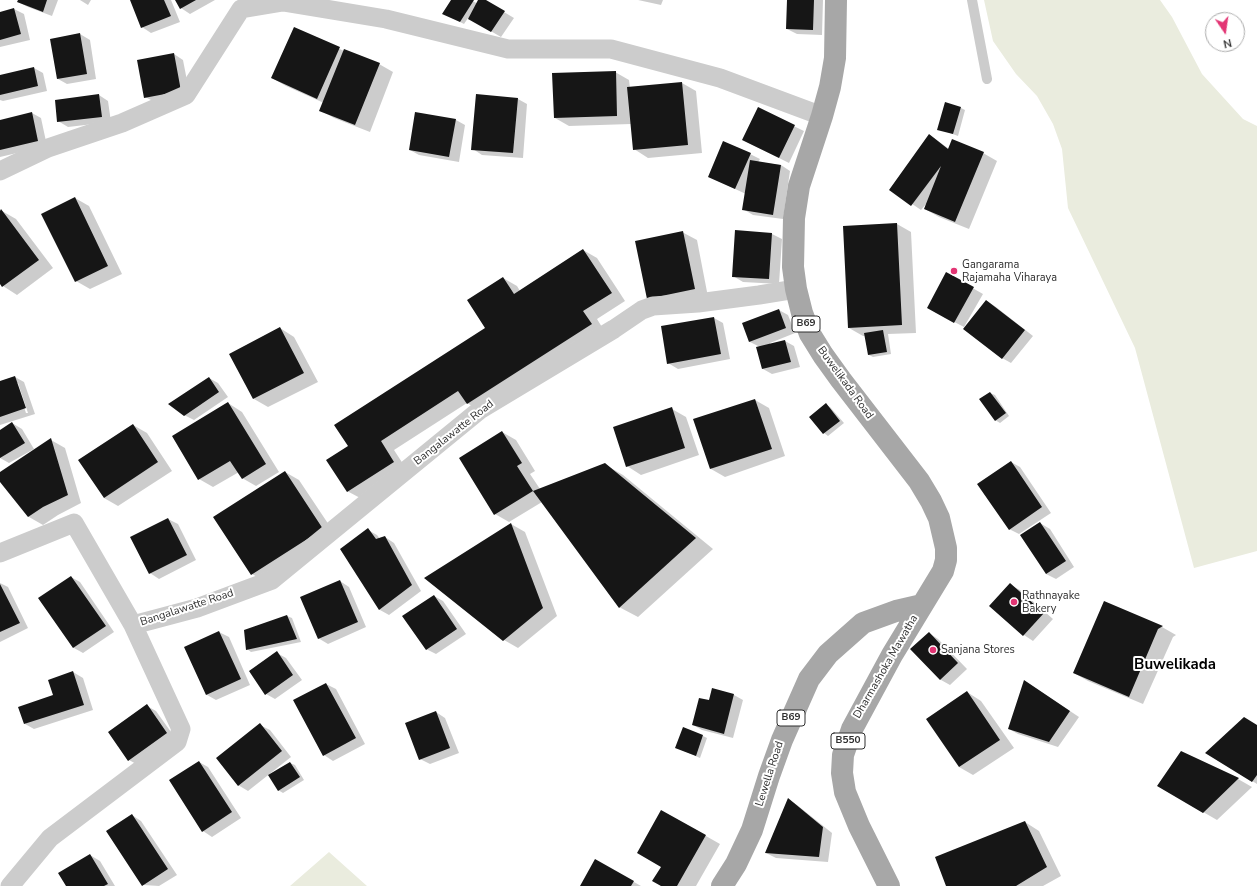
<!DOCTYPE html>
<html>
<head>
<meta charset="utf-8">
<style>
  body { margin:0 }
  #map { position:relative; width:1257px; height:886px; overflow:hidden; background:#fff; font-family:"Nunito Sans",sans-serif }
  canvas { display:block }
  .north { position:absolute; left:1205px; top:12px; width:40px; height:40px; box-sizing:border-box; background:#fff; border:1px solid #acacac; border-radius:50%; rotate:167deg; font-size:11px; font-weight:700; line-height:16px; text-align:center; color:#2f2f2f }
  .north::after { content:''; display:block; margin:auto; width:14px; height:18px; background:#e33574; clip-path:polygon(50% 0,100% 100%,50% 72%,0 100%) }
</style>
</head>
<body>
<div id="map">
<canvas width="1257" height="886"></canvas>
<div class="north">N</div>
</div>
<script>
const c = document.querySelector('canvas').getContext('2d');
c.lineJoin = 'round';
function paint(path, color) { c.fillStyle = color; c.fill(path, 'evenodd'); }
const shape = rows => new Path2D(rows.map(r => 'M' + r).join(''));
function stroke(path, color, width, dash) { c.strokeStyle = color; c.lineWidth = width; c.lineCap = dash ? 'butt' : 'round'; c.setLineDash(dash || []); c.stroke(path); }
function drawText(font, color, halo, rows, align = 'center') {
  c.font = font + ' "Nunito Sans",sans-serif'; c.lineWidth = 4; c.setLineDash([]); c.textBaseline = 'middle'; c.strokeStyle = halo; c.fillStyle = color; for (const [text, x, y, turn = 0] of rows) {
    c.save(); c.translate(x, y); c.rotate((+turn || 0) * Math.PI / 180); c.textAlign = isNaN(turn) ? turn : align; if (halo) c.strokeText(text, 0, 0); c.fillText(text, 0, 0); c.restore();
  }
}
const green = shape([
  [984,0,1160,0,1172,17,1202,74,1243,119,1257,126,1257,551,1194,568,1135,348,1068,208,1062,149,1053,124,1037,96,1016,74,993,41],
  [329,852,367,886,290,886]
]);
const shadow = shape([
  [19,0,58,0,52,16,28,7,18,2],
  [80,0,91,0,88,5],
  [131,0,171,0,180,22,151,33,142,27],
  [176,0,215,0,190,14,181,8],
  [452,0,471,0,478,4,480,0,484,0,514,18,501,37,468,18,464,24,448,16],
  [638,0,663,0,661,5],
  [788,0,823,0,822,35,797,34,787,29],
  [14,9,24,14,30,40,0,47,0,13],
  [294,28,344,51,379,64,393,72,370,132,334,118,320,110,324,103,286,86,272,78],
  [80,34,90,40,96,79,67,84,58,79],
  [174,54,183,60,190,96,155,102,145,97],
  [34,68,43,73,47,91,3,101,0,100,0,76],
  [615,72,629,80,630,88,682,83,696,91,702,153,648,158,634,149,631,124,569,126,555,118],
  [99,95,108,101,111,122,68,127,58,121],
  [518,99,527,104,523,158,482,155,473,149],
  [961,108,965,110,958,136,939,129],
  [758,109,804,131,789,163,743,140],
  [32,113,41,118,47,146,0,157,0,121],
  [456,120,465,125,459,162,419,155,410,150],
  [930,135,949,149,983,153,997,161,969,229,939,217,925,209,926,204,921,210,890,189],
  [750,154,760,159,758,162,781,165,790,171,783,219,753,215,743,209,746,194,709,177],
  [75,198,89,206,122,274,90,289,76,281],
  [2,211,16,219,53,268,17,295,3,286,0,283,0,212],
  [897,224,911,232,916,333,888,334,891,354,873,357,869,355,866,336,863,336,849,328],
  [736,231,772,234,782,239,779,284,743,282,733,276],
  [682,232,697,240,708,297,648,298],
  [583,250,597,258,625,301,597,319,605,332,482,412,467,403,394,450,407,470,362,499,347,491,349,446,487,328,503,278,517,286,520,291],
  [946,273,983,294,964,327,937,313],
  [987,301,996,307,1033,336,1011,363,1002,358],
  [779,310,788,315,795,333,770,343,770,345,785,341,794,346,800,367,772,374,763,369,760,347,750,342,743,323],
  [714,318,723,323,730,359,678,369,668,363],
  [280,328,294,337,318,382,268,407,254,399],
  [15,377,24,382,35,414,0,425,0,382],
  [16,383,18,383,28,413,26,413],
  [209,378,218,383,228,397,194,420,184,415],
  [990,393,995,395,1009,416,1000,423,995,420],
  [755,400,769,408,785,456,725,477,711,469],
  [228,403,242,412,279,472,256,486,242,478,239,472,213,487,199,479],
  [826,405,830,407,844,423,828,436,824,433,810,417],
  [672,409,686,417,699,455,641,475,627,466],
  [12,423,22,429,34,449,9,463,0,458,0,431],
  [133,425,147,433,172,471,118,506,104,498],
  [502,432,516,440,535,471,530,474,540,489,604,464,623,475,713,549,638,617,619,607,542,502,509,522,495,514],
  [51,440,65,448,81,503,58,515,43,525,29,517,0,481,0,474],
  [1011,462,1020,467,1051,513,1019,534,1009,529],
  [285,472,299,480,337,537,266,582,252,574],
  [168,519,178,524,196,560,159,579,150,573],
  [1040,523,1050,529,1074,567,1056,579,1046,574],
  [511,524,525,532,557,616,518,648,504,640],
  [368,530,377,535,380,539,385,537,394,543,421,591,389,615,380,610,342,550],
  [71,577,80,582,114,632,83,653,74,648,39,598],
  [340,581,349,587,366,627,328,644,318,638],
  [0,583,8,587,28,628,0,642],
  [1010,585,1020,590,1053,619,1033,641,1024,635,991,606],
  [434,596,443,601,466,634,436,654,426,649],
  [1104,602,1162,627,1176,635,1173,637,1143,704,1088,681,1074,673],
  [287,616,292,618,301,642,251,652,247,649],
  [219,632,229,637,250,685,216,700,207,695,185,647],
  [929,633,938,639,967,669,950,685,941,680,912,649],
  [277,653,286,658,302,680,275,699,266,694],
  [73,672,83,678,93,710,34,729,25,724,54,696],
  [1025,681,1079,717,1058,747,1018,734,1009,729],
  [326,684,336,689,365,744,333,761,324,755],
  [713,689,734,695,743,700,733,738,702,730,693,725,710,702],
  [967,692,981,701,1014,748,973,775,959,767],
  [147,706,156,711,176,739,138,765,129,760],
  [436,712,445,718,459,753,430,764,420,759],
  [260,725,270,730,291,757,248,791,238,785],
  [1257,726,1257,784,1207,753],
  [703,736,707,738,700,758,677,748],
  [1181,752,1238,779,1252,787,1217,820,1158,786],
  [199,762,208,767,241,818,212,837,203,831],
  [290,763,295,765,304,780,283,793,278,790],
  [788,799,797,805,832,833,828,862,776,858,766,853],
  [662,811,720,844,696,886,663,886],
  [132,815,141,821,177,875,159,886,143,885],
  [1025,822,1039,831,1061,876,1043,886,947,886],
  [90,855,100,861,115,886,67,886],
  [595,861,634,882,641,886,581,886]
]);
const building = shape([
  [18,0,47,0,43,12,17,2],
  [130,0,164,0,171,16,141,28],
  [175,0,196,0,180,9],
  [451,0,474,0,460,22,442,14],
  [478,0,486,0,505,11,491,32,468,19],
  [787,0,814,0,813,30,786,29],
  [14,8,21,34,0,40,0,12],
  [294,27,340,47,317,99,271,78],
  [80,33,87,74,57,79,50,39],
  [344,49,380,63,355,125,319,111],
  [174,53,181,91,144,98,137,60],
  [34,67,38,86,0,95,0,75],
  [616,71,617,116,554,118,552,73],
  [682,82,688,145,633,150,627,87],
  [99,94,102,117,57,122,55,100],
  [476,94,518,98,513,153,471,150],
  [945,102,961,107,953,134,937,130],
  [758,107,795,125,779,158,742,140],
  [32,112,38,141,0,150,0,120],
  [415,112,456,119,449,157,409,150],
  [929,134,948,149,952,139,984,152,955,222,924,209,941,166,911,206,889,190],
  [723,141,751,153,735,189,708,177],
  [750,160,781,165,773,215,742,210],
  [75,197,108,266,75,282,41,214],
  [1,209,39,260,2,287,0,284,0,211],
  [897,223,902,325,848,328,843,226],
  [735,230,772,233,769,279,732,277],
  [683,231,695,289,647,299,635,241],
  [583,249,612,293,583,311,592,324,467,404,458,391,381,441,394,462,347,492,326,460,348,446,334,425,485,328,467,300,503,277,514,294],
  [946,272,974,287,954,323,927,308],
  [986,300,1025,330,1002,359,963,329],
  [779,309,786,328,749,342,742,323],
  [714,317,721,354,667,364,661,326],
  [280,327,304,373,253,399,229,354],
  [883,330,887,352,868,355,864,333],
  [785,340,791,362,762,369,756,347],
  [15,376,26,408,0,417,0,381],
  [209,377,219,392,184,416,168,404],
  [990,392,1006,413,995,421,979,399],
  [755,399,772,449,710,469,693,419],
  [228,402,266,464,242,479,230,461,198,480,172,436],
  [826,403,840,421,823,434,809,417],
  [672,407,685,448,626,467,613,427],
  [12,422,25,443,0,458,0,430],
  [133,424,158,462,104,498,78,460],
  [502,431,522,463,517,466,533,491,494,515,459,458],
  [51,438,68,495,43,507,28,517,0,482,0,472],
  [1011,461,1042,507,1009,530,977,484],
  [605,463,696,538,619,608,533,491],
  [285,471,323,529,251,575,213,517],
  [168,518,187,555,149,574,130,537],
  [1040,522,1066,561,1046,574,1020,535],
  [511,523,543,608,503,641,424,578],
  [368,528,376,539,385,536,412,585,379,610,340,549],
  [71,576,106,626,73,648,38,598],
  [340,580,358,622,318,639,300,597],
  [1010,583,1044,613,1023,636,989,606],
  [0,584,20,623,0,632],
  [434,595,457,629,426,650,402,616],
  [1104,601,1163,626,1158,629,1129,697,1073,673],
  [287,615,297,639,246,650,244,630],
  [219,631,241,679,206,695,184,647],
  [929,632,958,663,940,680,910,649],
  [277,651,293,675,265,695,249,671],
  [73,671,84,705,24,724,18,707,53,695,48,680],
  [1024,680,1070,711,1049,742,1008,729],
  [326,683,356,738,323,756,293,700],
  [712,688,734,694,724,734,692,725,699,698,709,700],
  [967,691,1000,740,959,767,926,719],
  [147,704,167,733,128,761,108,732],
  [436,711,450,748,419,760,405,723],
  [1244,717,1257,725,1257,775,1252,782,1205,753],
  [260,723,282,751,238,786,216,758],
  [683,727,703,735,696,756,675,748],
  [1181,751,1239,778,1203,813,1157,786],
  [199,761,232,812,202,832,169,780],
  [290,762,300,777,278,791,268,775],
  [788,798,823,827,819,857,765,853],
  [661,810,706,835,677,886,661,886,652,881,661,867,637,853],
  [132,814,168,869,142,886,106,831],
  [1025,821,1047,867,1016,886,946,886,935,857],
  [90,854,108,884,104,886,66,886,58,873],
  [595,859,634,881,631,886,580,886]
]);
const service = shape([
  [972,0,987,79]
]);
const minor = shape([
  [0,171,48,148,122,123,186,95,241,9,283,2,386,19,508,49,611,49,720,78,822,116],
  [0,553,74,523,133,625,181,729,177,742,50,838,10,886],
  [133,625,197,608,272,580,481,409,614,329,642,310,653,306,698,303,759,295,796,289]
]);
const primary = shape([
  [836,0,835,58,830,87,822,116,799,186,794,218,793,267,796,289,802,313,810,334,823,355,841,380,919,481,931,501,939,518,946,548,946,560,943,571,892,655,852,729,843,755,842,773,845,792,859,826,889,886],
  [722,886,736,864,752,830,769,776,782,740,809,679,828,654,863,623,896,611,922,605]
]);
const markers = [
  [954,271,4,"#e33574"],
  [1014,602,4,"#e33574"],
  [933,650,4,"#e33574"]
];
const shields = [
  [806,324,28],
  [791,718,28],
  [848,741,34]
];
const shieldNames = [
  ["B69",806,324],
  ["B69",791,718],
  ["B550",848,741]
];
const poiNames = [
  ["Gangarama",962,265],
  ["Rajamaha Viharaya",962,278],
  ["Rathnayake",1022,596],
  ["Bakery",1022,609],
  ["Sanjana Stores",941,650]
];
const streetNames = [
  ["Buwelikada Road",845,383,54],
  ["Bangalawatte Road",454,433,-38],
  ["Bangalawatte Road",187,608,-18],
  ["Dharmashoka Mawatha",886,667,-60],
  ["Lewella Road",770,774,-72]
];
const districtNames = [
  ["Buwelikada",1175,665]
];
paint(green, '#eaecde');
paint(shadow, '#0003');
paint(building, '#161616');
stroke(service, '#ccc', 10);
stroke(minor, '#ccc', 19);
stroke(primary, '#a7a7a7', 22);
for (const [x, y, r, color] of markers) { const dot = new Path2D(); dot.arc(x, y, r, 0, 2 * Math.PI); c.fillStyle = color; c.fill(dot); stroke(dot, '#fff', 1.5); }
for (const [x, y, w] of shields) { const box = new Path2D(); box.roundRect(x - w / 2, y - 8, w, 16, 3); c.fillStyle = '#fff'; c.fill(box); stroke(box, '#2f2f2f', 1); }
drawText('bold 10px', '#2f2f2f', null, shieldNames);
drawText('11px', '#2f2f2f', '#fff', poiNames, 'left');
drawText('11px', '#2f2f2f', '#fff', streetNames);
drawText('bold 15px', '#000', '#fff', districtNames);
</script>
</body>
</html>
